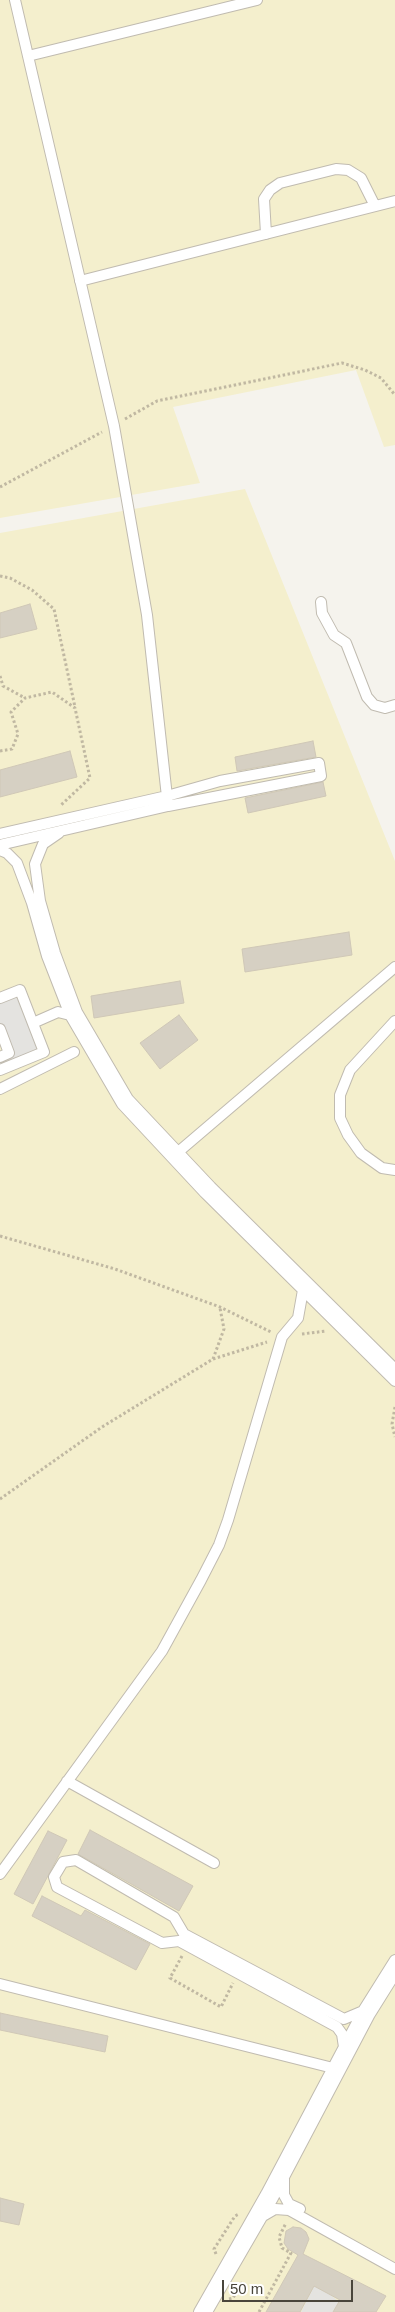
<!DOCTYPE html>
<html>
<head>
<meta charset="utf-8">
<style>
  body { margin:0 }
  #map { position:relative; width:395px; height:2312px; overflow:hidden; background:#f5f3ed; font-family:Arial,sans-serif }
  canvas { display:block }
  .scale { position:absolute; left:222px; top:2280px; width:131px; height:22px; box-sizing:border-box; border:2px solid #49453b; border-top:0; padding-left:6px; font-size:15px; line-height:18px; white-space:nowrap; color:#49453b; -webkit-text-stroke:4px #fff; paint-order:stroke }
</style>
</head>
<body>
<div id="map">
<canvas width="395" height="2312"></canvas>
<div class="scale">50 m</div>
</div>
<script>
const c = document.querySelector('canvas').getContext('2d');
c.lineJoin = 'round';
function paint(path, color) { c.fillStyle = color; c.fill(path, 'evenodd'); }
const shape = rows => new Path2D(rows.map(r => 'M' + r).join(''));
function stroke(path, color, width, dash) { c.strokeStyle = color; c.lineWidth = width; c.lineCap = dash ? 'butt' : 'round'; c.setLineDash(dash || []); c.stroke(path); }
const sand = shape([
  [0,0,395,0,395,445,384,447,356,370,173,407,200,483,0,518],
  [245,489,395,861,395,2312,0,2312,0,533]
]);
const parking = shape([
  [22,985,50,1054,0,1074,0,1052,4,1050,0,1041,0,994],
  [317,2280,343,2280,332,2296,339,2302,333,2312,301,2312]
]);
const building = shape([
  [30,604,37,629,0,638,0,613,30,604],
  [313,741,316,757,237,771,235,757,313,741],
  [70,751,77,777,0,797,0,770,70,751],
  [323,782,326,796,248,813,245,798,323,782],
  [349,932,352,955,245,972,242,949,349,932],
  [180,981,184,1003,94,1018,91,996,180,981],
  [179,1015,198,1040,160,1069,140,1043,179,1015],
  [90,1830,193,1886,179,1911,78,1854,90,1830],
  [48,1831,67,1840,33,1904,14,1894,48,1831],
  [42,1896,81,1916,85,1910,150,1944,136,1970,32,1916,42,1896],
  [0,2013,108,2036,105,2052,0,2030,0,2013],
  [0,2198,24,2204,19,2225,0,2221,0,2198],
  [293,2227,301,2228,306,2232,309,2239,303,2254,386,2296,376,2312,333,2312,340,2300,314,2286,300,2312,266,2312,298,2255,288,2249,284,2243,286,2231,293,2227]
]);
const path = shape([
  [125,419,157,401,342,363,365,370,381,378,395,395],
  [0,487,102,432],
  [0,576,10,578,32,590,54,609,75,707],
  [0,676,3,686,25,698],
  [0,751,12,749,18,734,11,712,25,698,52,692,75,708,90,778,60,806],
  [0,1236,115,1269,220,1307,271,1332],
  [302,1334,326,1331],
  [213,1359,224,1329,220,1308],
  [395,1407,392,1424,395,1437],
  [0,1499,102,1427,213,1359,267,1342],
  [182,1956,170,1978,221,2007,233,1983],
  [216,2254,214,2249,235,2216,239,2214],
  [229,2299,233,2298,243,2281],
  [259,2312,291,2253,282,2248,279,2237,286,2223]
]);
const lane = shape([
  [15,0,114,426,147,615,168,806],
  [28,56,257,0],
  [266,234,264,199,270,190,280,183,336,169,348,170,361,178,375,206],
  [80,281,395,201],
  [321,602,322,613,334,635,346,643,367,697,374,705,385,708,395,705],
  [59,833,43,844,35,864,40,901,55,953,77,1012,128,1099,211,1187,395,1369],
  [0,834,167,796,220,781,319,763,321,776,168,806,0,845],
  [0,850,7,853,17,863,32,903,47,956,70,1015,122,1104,205,1193,395,1381],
  [0,998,20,990,44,1052,0,1070],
  [395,1021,350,1070,340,1095,340,1118,348,1135,361,1153,382,1168,395,1170],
  [33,1023,58,1012,70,1015],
  [0,1029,9,1053,0,1057],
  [0,1089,74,1052],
  [177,1153,395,967],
  [67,1781,214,1863],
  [0,1874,162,1651,201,1580,219,1545,228,1520,282,1337,298,1318,303,1290],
  [0,1984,333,2068],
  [344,2047,342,2034,337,2027,179,1941,162,1943,57,1887,54,1877,63,1862,76,1860,174,1917,184,1934,344,2019,363,2011],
  [284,2179,284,2195,289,2204,300,2209],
  [263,2216,275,2209,289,2210,395,2269],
  [199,2312,266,2194,363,2011,395,1960],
  [207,2312,273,2198,370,2014,395,1974]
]);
paint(sand, '#f4efcd');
paint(parking, '#e4e3e0');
paint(building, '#d6d0c3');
stroke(building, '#d0c8b7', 1);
stroke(lane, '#c0bbb0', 12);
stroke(path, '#c0b8a2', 3, [2.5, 2.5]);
stroke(lane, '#fff', 10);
</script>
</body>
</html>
